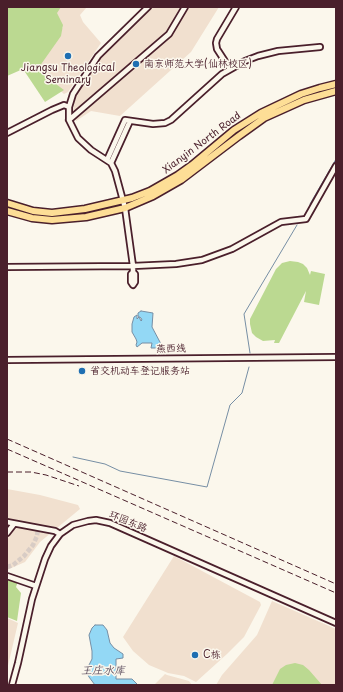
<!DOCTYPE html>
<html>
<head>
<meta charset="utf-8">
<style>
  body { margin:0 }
  #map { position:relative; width:343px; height:692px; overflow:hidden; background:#fbf7ec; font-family:"Playpen Sans",sans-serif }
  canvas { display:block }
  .frame { position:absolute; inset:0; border:8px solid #4a1f2b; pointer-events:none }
</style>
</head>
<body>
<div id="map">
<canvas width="343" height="692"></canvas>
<div class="frame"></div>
</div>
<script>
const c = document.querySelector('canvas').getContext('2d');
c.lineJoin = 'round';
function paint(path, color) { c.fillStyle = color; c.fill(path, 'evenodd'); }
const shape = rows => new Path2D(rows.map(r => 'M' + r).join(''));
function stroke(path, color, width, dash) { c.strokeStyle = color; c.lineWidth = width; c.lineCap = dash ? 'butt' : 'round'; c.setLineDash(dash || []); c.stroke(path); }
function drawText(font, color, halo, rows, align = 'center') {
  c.font = font + ' "Playpen Sans","LXGW WenKai TC",sans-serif'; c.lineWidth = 3; c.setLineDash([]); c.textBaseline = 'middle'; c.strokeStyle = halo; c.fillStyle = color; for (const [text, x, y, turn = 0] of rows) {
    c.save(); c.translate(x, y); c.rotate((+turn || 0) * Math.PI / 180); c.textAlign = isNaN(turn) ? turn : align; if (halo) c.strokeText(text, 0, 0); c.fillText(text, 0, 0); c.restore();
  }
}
const built = shape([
  [59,7,87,7,80,15,83,22,101,43,68,92,64,94,36,69,63,27,52,16],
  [152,7,219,7,191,52,120,116,91,111,76,121,73,114,74,99,79,88,99,56],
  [7,489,40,495,78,505,80,509,40,542,25,562,7,570],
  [174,556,260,602,261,605,244,637,227,654,196,682,184,676,168,673,149,665,133,651,123,637],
  [272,601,336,629,336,685,216,685,222,675,257,635],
  [7,618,18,623,7,670],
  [165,674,167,675,189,681,192,685,154,685]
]);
const green = shape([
  [7,7,61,7,57,13,63,25,61,36,37,70,64,90,45,102,23,69,7,76],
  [290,261,298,262,303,264,307,268,310,275,311,271,325,274,319,305,304,302,306,291,279,343,274,343,275,340,263,341,256,337,252,333,250,324,250,319,276,269,282,263],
  [9,578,18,581,16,587,21,593,17,621,7,617,7,579],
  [295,663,303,665,309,670,322,685,272,685,280,669,286,665]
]);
const water = shape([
  [141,311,153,313,152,327,161,344,156,348,151,348,152,343,142,343,137,347,136,345,137,342,136,339,132,332,132,324,134,317,137,315,137,319,139,317,141,321,142,320,141,318,138,316,138,313,141,311],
  [95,625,103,625,107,630,110,643,114,648,123,654,123,658,116,659,116,679,132,679,138,685,95,685,89,677,88,675,89,665,92,659,92,651,89,635,92,628,95,625]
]);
const stream = shape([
  [310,204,336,159],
  [250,353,244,314,297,225],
  [73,457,105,464,120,471,207,487,230,405,242,393,249,367]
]);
const minorTunnel = shape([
  [7,567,13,565,24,556,33,545,37,536,38,528]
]);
const minor = shape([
  [148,7,98,56,73,94,69,107,69,120,78,138,91,150,111,163,115,171,125,208,133,266,176,264,202,260,232,249,281,222,306,219,336,166],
  [230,69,217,49,216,43,217,39,236,7],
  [69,120,169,34,185,7],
  [7,133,52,110,64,105,69,107],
  [107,160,125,120,153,124,165,123,171,120,222,74,245,61,258,56,278,51,320,47],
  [111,163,130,121],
  [7,267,133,266,133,272,135,274,135,282,133,285,131,282,131,274,133,272],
  [7,360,336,357],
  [7,522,55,531,60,534],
  [7,533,14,524],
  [7,576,36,586],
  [12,685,18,663,32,599,45,559,51,546,60,534,73,525,88,521,96,520,110,523,336,623]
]);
const major = shape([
  [7,203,33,211,52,213,85,209,132,198,150,191,178,175,192,165,234,130,261,113,301,94,320,88,336,84],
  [7,211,32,218,52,220,86,217,125,208,153,196,181,180,239,136,264,118,304,100,336,91]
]);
const rail = shape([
  [7,439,336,584],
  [7,449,336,593],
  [7,472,31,472,46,475,79,486]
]);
const markers = [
  [68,56,4,"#1f6fb2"],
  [136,64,4,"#1f6fb2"],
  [82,371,4,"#1f6fb2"],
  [195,655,4,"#1f6fb2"]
];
const poiNames = [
  ["南京师范大学(仙林校区)",144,64],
  ["Jiangsu Theological",68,68,"center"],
  ["Seminary",68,80,"center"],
  ["省交机动车登记服务站",90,371],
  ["C栋",203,655]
];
const streetNames = [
  ["Xianyin North Road",202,143,-37],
  ["燕西线",171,349,-1],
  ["环园东路",128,522,22]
];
const waterNames = [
  ["王庄水库",103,671]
];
paint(built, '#f1e0cf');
paint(green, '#bbd991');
paint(water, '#93d8f5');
stroke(water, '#768ea4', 1);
stroke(stream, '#768ea4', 1);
stroke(minorTunnel, '#d8ccc5', 4.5, [4.5, 2]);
stroke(minor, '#4a1f2b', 8);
stroke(major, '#4a1f2b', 9);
stroke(minor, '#fbf7ec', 4.5);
stroke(major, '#fdde96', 6);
stroke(rail, '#4a1f2b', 1, [6, 3]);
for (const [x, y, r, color] of markers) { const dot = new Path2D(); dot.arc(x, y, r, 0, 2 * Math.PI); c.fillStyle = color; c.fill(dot); stroke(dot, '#fbf7ec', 1.5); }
drawText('10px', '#4a1f2b', '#fbf7ec', poiNames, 'left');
drawText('10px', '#4a1f2b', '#fbf7ec', streetNames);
drawText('italic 11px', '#5c4d5e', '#fbf7ec', waterNames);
</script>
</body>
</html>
